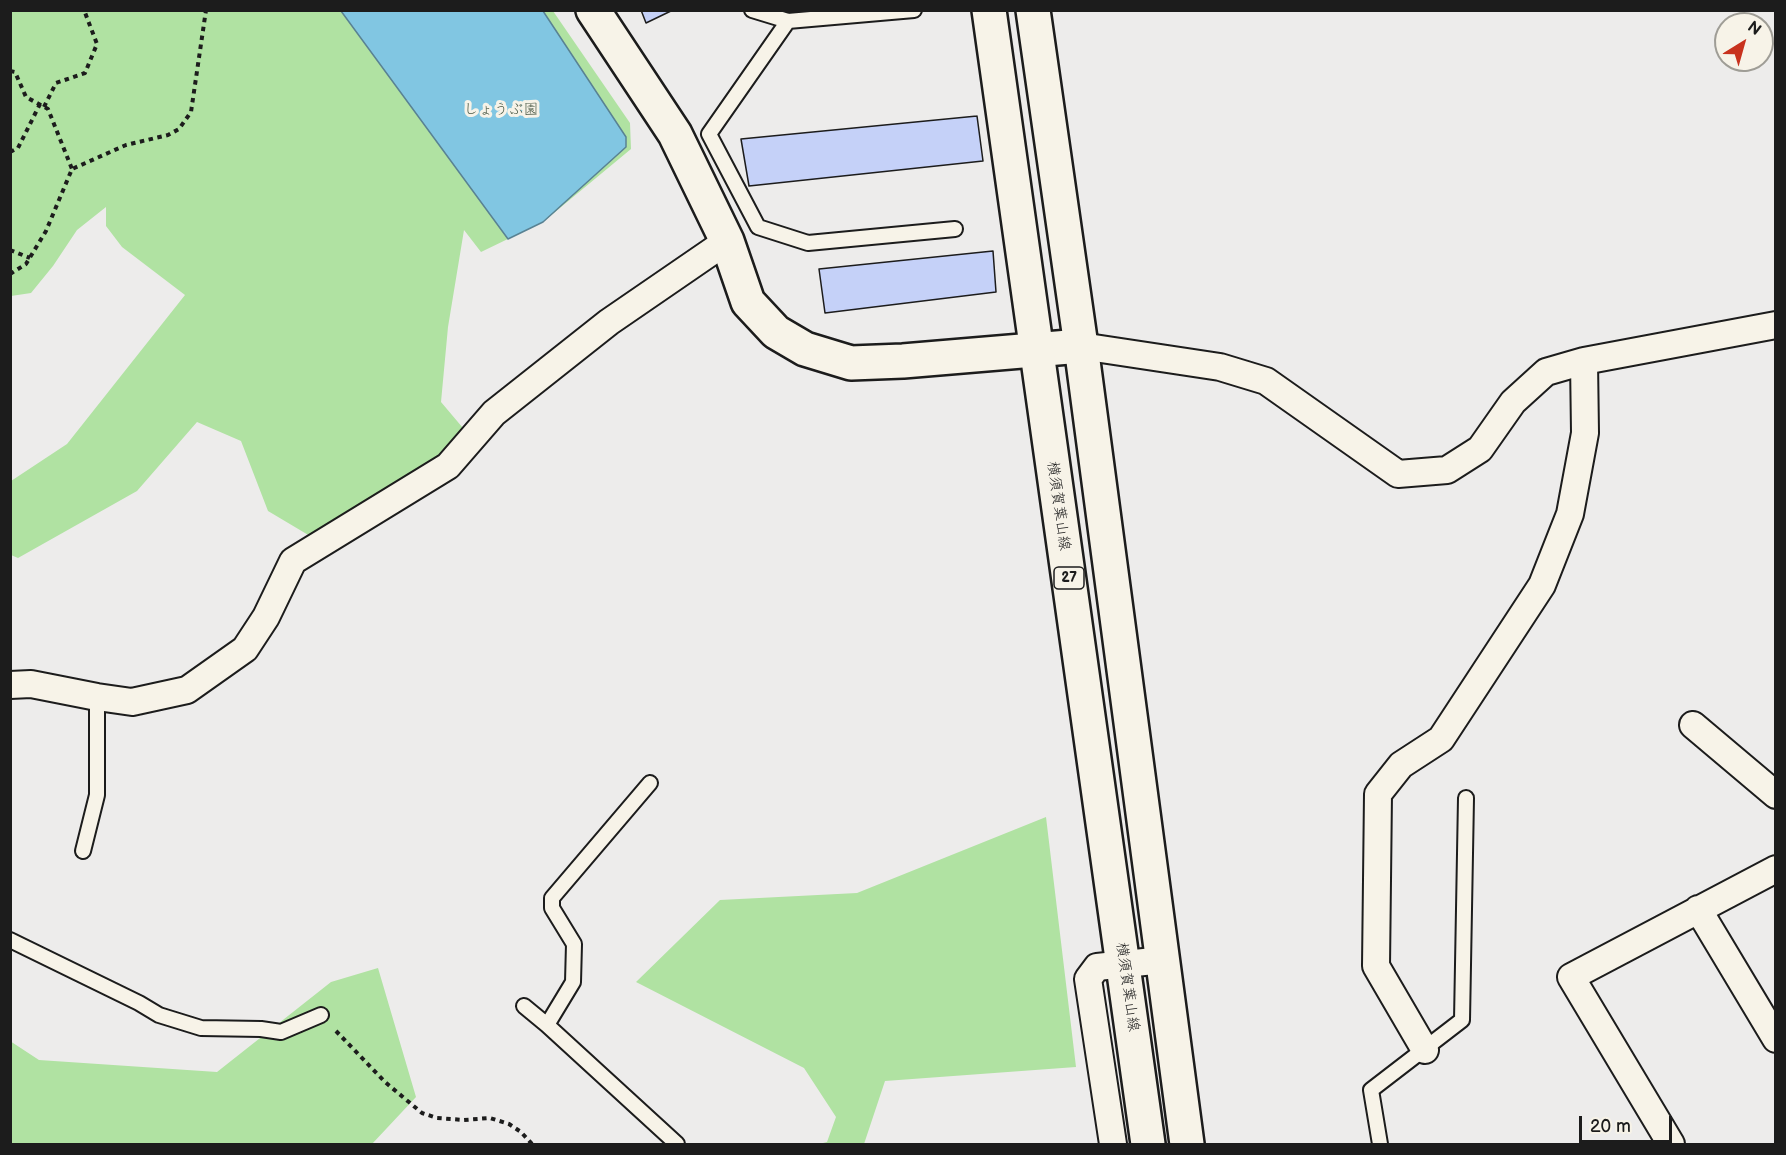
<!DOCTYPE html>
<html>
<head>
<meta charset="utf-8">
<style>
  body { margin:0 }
  #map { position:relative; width:1786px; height:1155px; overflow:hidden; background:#edeceb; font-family:"Balsamiq Sans",sans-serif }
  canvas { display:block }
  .frame { position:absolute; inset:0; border:12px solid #1c1c1c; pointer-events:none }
  .north { position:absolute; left:1714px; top:12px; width:60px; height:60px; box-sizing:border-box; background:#f7f3e8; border:2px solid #9f9d96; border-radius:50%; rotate:37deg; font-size:16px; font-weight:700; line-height:24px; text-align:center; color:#1c1c1c }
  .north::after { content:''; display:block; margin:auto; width:21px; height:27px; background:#c8321e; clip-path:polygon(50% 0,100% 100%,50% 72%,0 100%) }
  .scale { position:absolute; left:1579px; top:1116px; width:93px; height:27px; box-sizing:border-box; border:3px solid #1c1c1c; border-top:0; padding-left:8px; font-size:18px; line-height:21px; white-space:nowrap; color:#1c1c1c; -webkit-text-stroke:4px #f7f3e8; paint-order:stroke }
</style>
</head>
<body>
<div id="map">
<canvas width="1786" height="1155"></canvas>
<div class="frame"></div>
<div class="north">N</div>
<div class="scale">20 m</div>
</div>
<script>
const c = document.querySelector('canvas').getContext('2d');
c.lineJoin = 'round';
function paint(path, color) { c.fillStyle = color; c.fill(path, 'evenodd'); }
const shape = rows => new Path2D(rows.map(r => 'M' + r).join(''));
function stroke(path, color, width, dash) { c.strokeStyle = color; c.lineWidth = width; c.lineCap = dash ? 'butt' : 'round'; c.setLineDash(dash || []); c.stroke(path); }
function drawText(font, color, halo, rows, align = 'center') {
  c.font = font + ' "Balsamiq Sans","Klee One",sans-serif'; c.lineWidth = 6; c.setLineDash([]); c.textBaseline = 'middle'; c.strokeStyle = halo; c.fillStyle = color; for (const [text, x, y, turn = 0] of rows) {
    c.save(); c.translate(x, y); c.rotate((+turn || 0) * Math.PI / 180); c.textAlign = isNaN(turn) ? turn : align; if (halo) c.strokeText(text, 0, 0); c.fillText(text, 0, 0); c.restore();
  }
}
const green = shape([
  [11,11,553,11,630,123,631,149,543,222,481,252,464,230,448,327,441,402,479,447,310,536,268,511,241,441,197,422,137,491,18,558,11,555,11,481,67,444,185,295,122,247,106,226,106,207,77,230,53,266,31,293,11,296],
  [1046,817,1076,1067,885,1081,864,1144,819,1144,827,1142,836,1117,804,1068,636,982,720,900,857,893],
  [378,968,416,1097,372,1144,11,1144,10,1041,39,1060,217,1072,331,982]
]);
const water = shape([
  [341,11,543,11,626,137,626,147,543,222,508,239,341,11]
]);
const building = shape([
  [641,10,673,10,646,23,641,10],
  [977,116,983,161,749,186,741,139,977,116],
  [993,251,996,292,825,313,819,269,993,251]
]);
const path = shape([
  [10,71,15,72,26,97,48,109,72,169],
  [44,107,56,83,85,73,97,44,84,10],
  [10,152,18,148,40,104],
  [10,250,30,258],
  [10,274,26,264,46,231,72,169,126,145,168,135,179,129,191,112,206,10],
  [336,1031,385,1082,422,1113,437,1118,464,1120,490,1118,509,1124,521,1132,532,1144]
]);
const lane = shape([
  [752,10,788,21,914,10],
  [788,21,709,134,758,227,808,243,955,229],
  [83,851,97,795,97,697],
  [10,940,139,1003,159,1015,201,1028,261,1029,281,1032,321,1015],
  [524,1006,547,1025,677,1144],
  [547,1025,573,982,574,944,552,908,552,898,650,783],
  [1380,1144,1371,1090,1462,1020,1466,798]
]);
const street = shape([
  [1081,346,1220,367,1266,381,1398,474,1447,470,1480,449,1513,402,1546,372,1584,361],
  [10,685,31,684,97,697,132,702,187,690,245,649,266,617,293,561,448,466,494,413,609,322,727,241],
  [1693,725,1776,795],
  [1698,909,1776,1039],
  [1425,1050,1376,966,1378,794,1401,765,1441,739,1542,585,1570,514,1585,433,1584,361,1776,325],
  [1113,1144,1088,979,1097,967,1163,960],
  [1671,1144,1571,977,1776,869]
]);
const secondary = shape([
  [593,10,675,134,727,241,748,302,776,332,805,349,851,363,903,361,1081,346]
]);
const primary = shape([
  [989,10,1148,1144],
  [1033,10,1081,346,1187,1144]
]);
const shields = [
  [1069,578,30]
];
const shieldNames = [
  ["27",1069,578]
];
const parkNames = [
  ["しょうぶ園",501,110]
];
const streetNames = [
  ["横須賀葉山線",1058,506,82],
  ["横須賀葉山線",1127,987,82]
];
paint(green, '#b0e2a2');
paint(water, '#81c6e2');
stroke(water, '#598293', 1.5);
paint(building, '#c5d1f8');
stroke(building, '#1c1c1c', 1.5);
stroke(lane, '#1c1c1c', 18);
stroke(street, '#1c1c1c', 30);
stroke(secondary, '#1c1c1c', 38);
stroke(primary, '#1c1c1c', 38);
stroke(path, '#1c1c1c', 4, [4.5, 4.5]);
stroke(lane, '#f7f3e8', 14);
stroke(street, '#f7f3e8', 26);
stroke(secondary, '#f7f3e8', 33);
stroke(primary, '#f7f3e8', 33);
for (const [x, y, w] of shields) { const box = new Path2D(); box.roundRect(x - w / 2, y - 11, w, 22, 4.5); c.fillStyle = '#f7f3e8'; c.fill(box); stroke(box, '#1c1c1c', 1.5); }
drawText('bold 14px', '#1c1c1c', null, shieldNames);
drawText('15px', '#485744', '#f7f3e8', parkNames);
drawText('15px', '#1c1c1c', '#f7f3e8', streetNames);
</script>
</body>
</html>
